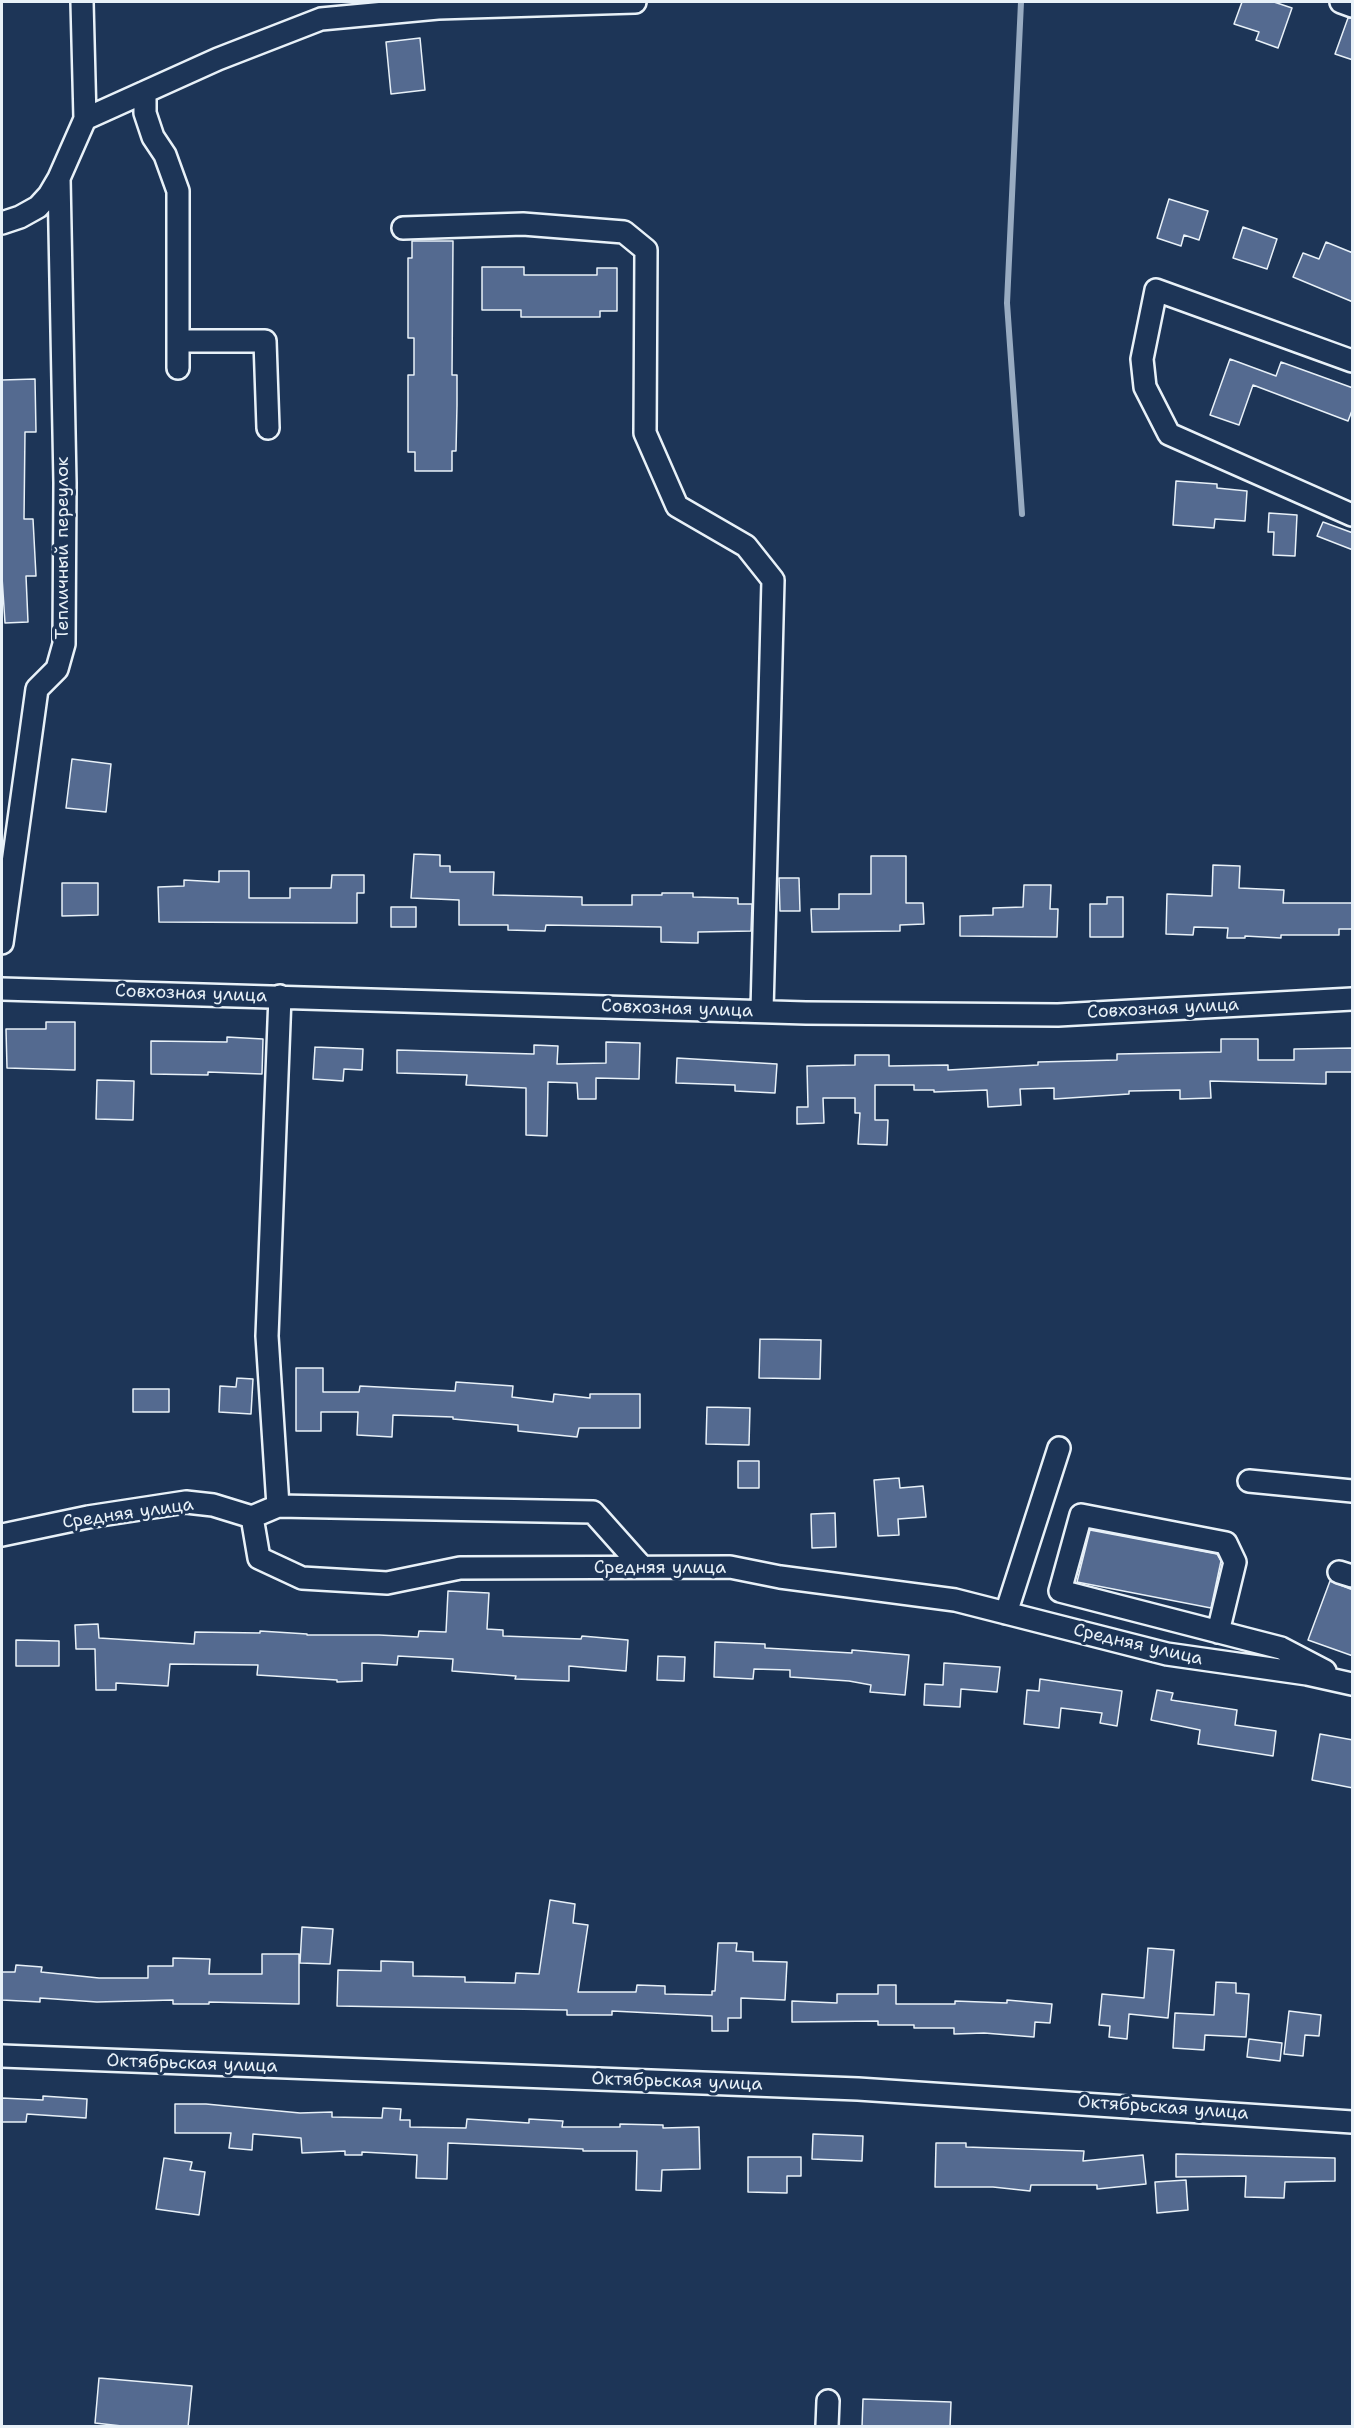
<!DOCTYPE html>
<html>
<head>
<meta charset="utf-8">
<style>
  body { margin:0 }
  #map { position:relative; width:1354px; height:2428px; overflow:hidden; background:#1d3557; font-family:"Shantell Sans",sans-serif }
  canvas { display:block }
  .frame { position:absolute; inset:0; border:3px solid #e8f1f8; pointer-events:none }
</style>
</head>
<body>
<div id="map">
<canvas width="1354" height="2428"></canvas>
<div class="frame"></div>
</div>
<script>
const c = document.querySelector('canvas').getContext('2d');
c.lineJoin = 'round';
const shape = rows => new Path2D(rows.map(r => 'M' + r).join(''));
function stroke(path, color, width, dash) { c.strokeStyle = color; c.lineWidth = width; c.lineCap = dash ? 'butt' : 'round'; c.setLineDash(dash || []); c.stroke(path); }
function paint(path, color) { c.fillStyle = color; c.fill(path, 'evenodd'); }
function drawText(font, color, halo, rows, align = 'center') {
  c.font = font + ' "Shantell Sans",sans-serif'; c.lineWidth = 6; c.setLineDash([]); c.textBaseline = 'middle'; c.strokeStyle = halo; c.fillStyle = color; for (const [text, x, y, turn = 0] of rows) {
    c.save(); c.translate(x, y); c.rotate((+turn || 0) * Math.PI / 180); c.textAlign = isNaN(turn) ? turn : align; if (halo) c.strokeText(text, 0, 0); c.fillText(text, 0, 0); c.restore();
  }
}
const stream = shape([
  [1021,2,1007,303,1022,514]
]);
const building = shape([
  [1242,2,1274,2,1292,8,1278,48,1256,40,1259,32,1234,24,1242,2],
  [1348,18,1353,18,1353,60,1335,54,1348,18],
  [420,38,425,90,391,94,386,42,420,38],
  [1169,199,1208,211,1199,240,1184,235,1181,246,1157,238,1169,199],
  [1243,227,1277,239,1267,269,1233,258,1243,227],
  [412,241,453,241,452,375,457,375,457,405,456,451,452,451,452,471,415,471,415,452,408,452,408,375,414,375,414,338,408,338,408,258,412,258,412,241],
  [1326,242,1353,253,1353,302,1293,277,1303,253,1319,259,1326,242],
  [482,267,524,267,524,275,597,275,597,268,617,268,617,311,600,311,600,317,521,317,521,310,482,310,482,267],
  [1230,359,1276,376,1281,362,1353,388,1353,408,1348,421,1253,385,1239,425,1210,415,1230,359],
  [35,379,36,432,25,432,24,519,33,519,36,576,26,576,28,622,5,623,2,577,2,380,35,379],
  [1176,481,1217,484,1217,488,1247,491,1245,521,1215,519,1214,528,1173,525,1176,481],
  [1269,513,1297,515,1295,556,1273,555,1274,532,1268,532,1269,513],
  [1323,522,1353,533,1353,550,1317,536,1323,522],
  [72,759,111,764,106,812,66,808,72,759],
  [414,854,440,855,440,866,450,866,450,872,494,872,493,895,582,897,582,905,632,905,632,895,662,895,662,893,693,893,693,897,738,898,738,904,752,904,751,931,698,932,698,943,661,942,661,927,546,925,545,931,508,930,508,925,459,925,459,900,411,898,414,854],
  [871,856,906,856,906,903,923,903,924,924,900,925,900,931,812,932,811,909,839,909,839,894,871,894,871,856],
  [1213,865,1240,866,1239,888,1284,890,1283,903,1353,903,1353,929,1339,929,1339,935,1281,935,1281,938,1245,936,1245,938,1227,938,1228,928,1194,927,1193,935,1166,934,1167,894,1212,896,1213,865],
  [219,871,249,871,249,898,290,898,290,888,331,888,332,875,364,875,364,893,357,893,357,923,159,922,158,887,184,886,184,880,219,882,219,871],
  [779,878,799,878,800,911,780,911,779,878],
  [62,883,98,883,98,915,62,916,62,883],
  [1024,885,1051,885,1050,909,1058,909,1057,937,960,936,960,916,993,915,993,908,1023,907,1024,885],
  [1107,897,1123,897,1123,937,1090,937,1090,904,1107,904,1107,897],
  [391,907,416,907,416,927,391,927,391,907],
  [46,1022,75,1022,75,1070,7,1068,6,1029,46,1029,46,1022],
  [227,1037,263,1039,262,1074,208,1072,208,1075,151,1074,151,1041,227,1042,227,1037],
  [1221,1039,1258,1039,1258,1060,1294,1060,1294,1049,1353,1048,1353,1072,1326,1072,1326,1084,1210,1081,1211,1098,1180,1099,1180,1090,1129,1091,1129,1094,1054,1099,1054,1088,1020,1089,1021,1105,988,1107,987,1090,934,1092,934,1090,914,1090,914,1085,875,1085,875,1120,888,1120,887,1145,858,1144,860,1113,855,1113,855,1098,823,1098,824,1123,797,1124,797,1107,808,1107,807,1066,855,1065,855,1055,889,1055,889,1066,948,1065,948,1070,1038,1065,1038,1062,1117,1060,1117,1054,1221,1052,1221,1039],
  [606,1042,640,1043,639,1079,596,1078,596,1099,578,1099,577,1083,548,1082,547,1136,526,1135,526,1088,466,1085,467,1075,397,1073,397,1050,534,1054,534,1045,558,1046,557,1064,606,1063,606,1042],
  [315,1047,363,1049,362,1070,344,1069,343,1081,313,1079,315,1047],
  [677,1058,777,1064,775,1093,735,1091,735,1085,676,1083,677,1058],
  [97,1080,134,1081,133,1120,96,1119,97,1080],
  [760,1339,821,1340,820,1379,759,1378,760,1339],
  [296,1368,323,1368,323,1392,359,1392,360,1386,455,1391,456,1382,513,1386,512,1397,553,1402,554,1394,590,1398,590,1394,640,1394,640,1428,579,1428,577,1437,518,1431,518,1425,453,1419,453,1417,393,1415,392,1437,357,1435,358,1412,321,1412,321,1431,296,1431,296,1368],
  [237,1378,253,1379,251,1414,219,1412,220,1386,236,1387,237,1378],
  [133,1389,169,1389,169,1412,133,1412,133,1389],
  [707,1407,750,1408,749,1445,706,1444,707,1407],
  [738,1461,759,1461,759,1488,738,1488,738,1461],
  [899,1478,900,1488,923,1486,926,1517,898,1519,899,1535,878,1536,874,1480,899,1478],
  [835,1513,836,1547,812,1548,811,1514,835,1513],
  [1090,1530,1217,1554,1221,1561,1211,1608,1077,1582,1090,1530],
  [1330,1581,1353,1590,1353,1656,1308,1640,1330,1581],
  [448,1591,489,1593,487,1629,503,1630,503,1636,581,1639,582,1636,628,1640,626,1671,569,1666,569,1681,515,1679,516,1676,452,1671,453,1659,398,1656,397,1665,362,1663,362,1681,337,1682,337,1680,257,1675,258,1665,170,1664,168,1686,116,1683,116,1690,96,1690,95,1649,76,1649,75,1625,98,1624,99,1638,194,1644,195,1632,260,1633,260,1631,307,1634,307,1635,379,1635,418,1637,419,1631,446,1632,448,1591],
  [16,1640,59,1641,59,1666,16,1666,16,1640],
  [715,1642,765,1644,765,1648,852,1653,852,1650,909,1655,905,1695,870,1692,871,1685,849,1681,790,1677,790,1670,754,1669,753,1679,714,1677,715,1642],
  [658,1656,685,1657,684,1681,657,1680,658,1656],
  [944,1663,1000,1667,997,1692,961,1689,960,1707,924,1705,925,1684,943,1685,944,1663],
  [1040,1679,1122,1691,1117,1726,1100,1723,1102,1713,1061,1708,1059,1728,1024,1724,1027,1690,1039,1691,1040,1679],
  [1157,1690,1173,1693,1171,1700,1237,1710,1235,1725,1276,1731,1273,1756,1198,1744,1200,1730,1151,1720,1157,1690],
  [1320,1734,1353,1740,1353,1788,1312,1780,1320,1734],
  [550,1900,575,1904,573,1923,588,1925,578,1992,636,1992,637,1985,665,1986,665,1994,712,1995,712,1991,715,1991,718,1943,737,1943,736,1951,753,1952,753,1961,787,1962,785,2000,741,1998,741,2018,728,2018,728,2031,712,2031,712,2016,612,2011,612,2015,567,2015,567,2010,337,2006,338,1970,381,1971,381,1961,413,1962,413,1976,465,1977,465,1982,515,1983,516,1973,539,1974,550,1900],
  [302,1927,333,1929,330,1964,300,1963,302,1927],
  [1148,1948,1174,1950,1168,2018,1129,2014,1127,2039,1109,2037,1110,2026,1099,2025,1102,1994,1144,1998,1148,1948],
  [262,1954,299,1954,299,2004,209,2002,209,2004,173,2004,173,2000,97,2002,40,1998,40,2002,2,2000,2,1972,15,1972,16,1965,42,1967,41,1972,99,1978,148,1978,148,1966,173,1966,173,1958,210,1959,209,1974,262,1974,262,1954],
  [1216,1982,1236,1983,1236,1993,1249,1994,1246,2037,1205,2035,1204,2050,1173,2048,1175,2013,1214,2015,1216,1982],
  [878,1985,896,1985,896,2004,955,2004,955,2001,1007,2003,1007,2000,1052,2004,1050,2023,1035,2022,1034,2037,984,2033,954,2034,954,2028,914,2028,914,2025,878,2025,878,2021,792,2022,792,2001,837,2003,837,1994,878,1994,878,1985],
  [1289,2011,1321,2015,1319,2036,1305,2035,1303,2056,1284,2054,1289,2011],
  [1249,2039,1282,2043,1280,2061,1247,2057,1249,2039],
  [43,2096,87,2099,86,2118,27,2114,26,2122,2,2122,2,2098,43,2100,43,2096],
  [175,2104,206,2104,300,2113,332,2112,332,2117,382,2118,383,2108,401,2109,400,2120,410,2120,410,2127,466,2128,467,2119,529,2123,529,2119,563,2121,562,2127,620,2127,620,2124,663,2125,663,2128,699,2127,700,2169,662,2170,661,2191,636,2190,637,2151,583,2151,583,2149,448,2143,447,2179,416,2178,417,2155,362,2152,362,2155,345,2155,345,2151,302,2153,301,2138,253,2134,252,2150,229,2148,231,2133,175,2133,175,2104],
  [813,2134,863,2136,862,2161,812,2159,813,2134],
  [936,2143,966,2143,966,2147,1084,2151,1083,2161,1143,2155,1146,2184,1097,2189,1097,2185,1031,2185,1030,2191,993,2187,935,2187,936,2143],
  [1176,2154,1335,2158,1335,2181,1285,2182,1284,2198,1245,2197,1246,2176,1176,2177,1176,2154],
  [748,2157,801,2157,801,2176,787,2176,787,2193,748,2192,748,2157],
  [164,2158,192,2162,190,2170,205,2172,199,2215,156,2209,164,2158],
  [1186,2180,1188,2210,1157,2213,1155,2182,1186,2180],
  [99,2378,192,2386,188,2427,131,2427,95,2423,99,2378],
  [863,2399,951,2402,950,2427,862,2427,863,2399]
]);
const minor = shape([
  [1341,2,1352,6],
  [145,92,145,113,153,137,165,155,178,191,178,368],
  [85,119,218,59,321,19,438,8,635,2],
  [2,223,20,217,38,207,49,195,59,178,85,119,82,2],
  [403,228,523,224,624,232,646,250,645,433,677,506,746,546,773,580,762,1011],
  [178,341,265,341,268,428],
  [1352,361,1156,290,1142,359,1145,387,1169,434,1352,515],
  [2,943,37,689,57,669,64,644,65,483,59,178],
  [2,989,806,1013,1058,1015,1352,999],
  [1249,1481,1352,1491],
  [278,1506,593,1512,642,1567],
  [252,1517,278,1506,267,1336,280,996],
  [2,1535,88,1517,186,1502,213,1505,252,1517,259,1558,302,1578,387,1583,460,1568,730,1567,780,1577,955,1600,1167,1654,1307,1674,1352,1684],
  [1339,1572,1352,1576],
  [1006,1613,1059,1448],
  [1218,1632,1235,1562,1226,1543,1081,1515,1060,1591,1281,1648,1325,1671],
  [2,2056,858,2089,1352,2122],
  [827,2426,828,2401]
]);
const streetNames = [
  ["Тепличный переулок",63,548,-90],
  ["Совхозная улица",191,994,2],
  ["Совхозная улица",677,1009,2],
  ["Совхозная улица",1163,1009,-3],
  ["Средняя улица",128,1514,-8],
  ["Средняя улица",660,1568],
  ["Средняя улица",1138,1645,13],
  ["Октябрьская улица",192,2064,2],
  ["Октябрьская улица",677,2082,2],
  ["Октябрьская улица",1163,2108,4]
];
stroke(stream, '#98abc1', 6);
paint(building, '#546a90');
stroke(building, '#e8f1f8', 1.5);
stroke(minor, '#e8f1f8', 26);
stroke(minor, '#1d3557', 21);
drawText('18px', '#e8f1f8', '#1d3557', streetNames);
</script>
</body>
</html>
